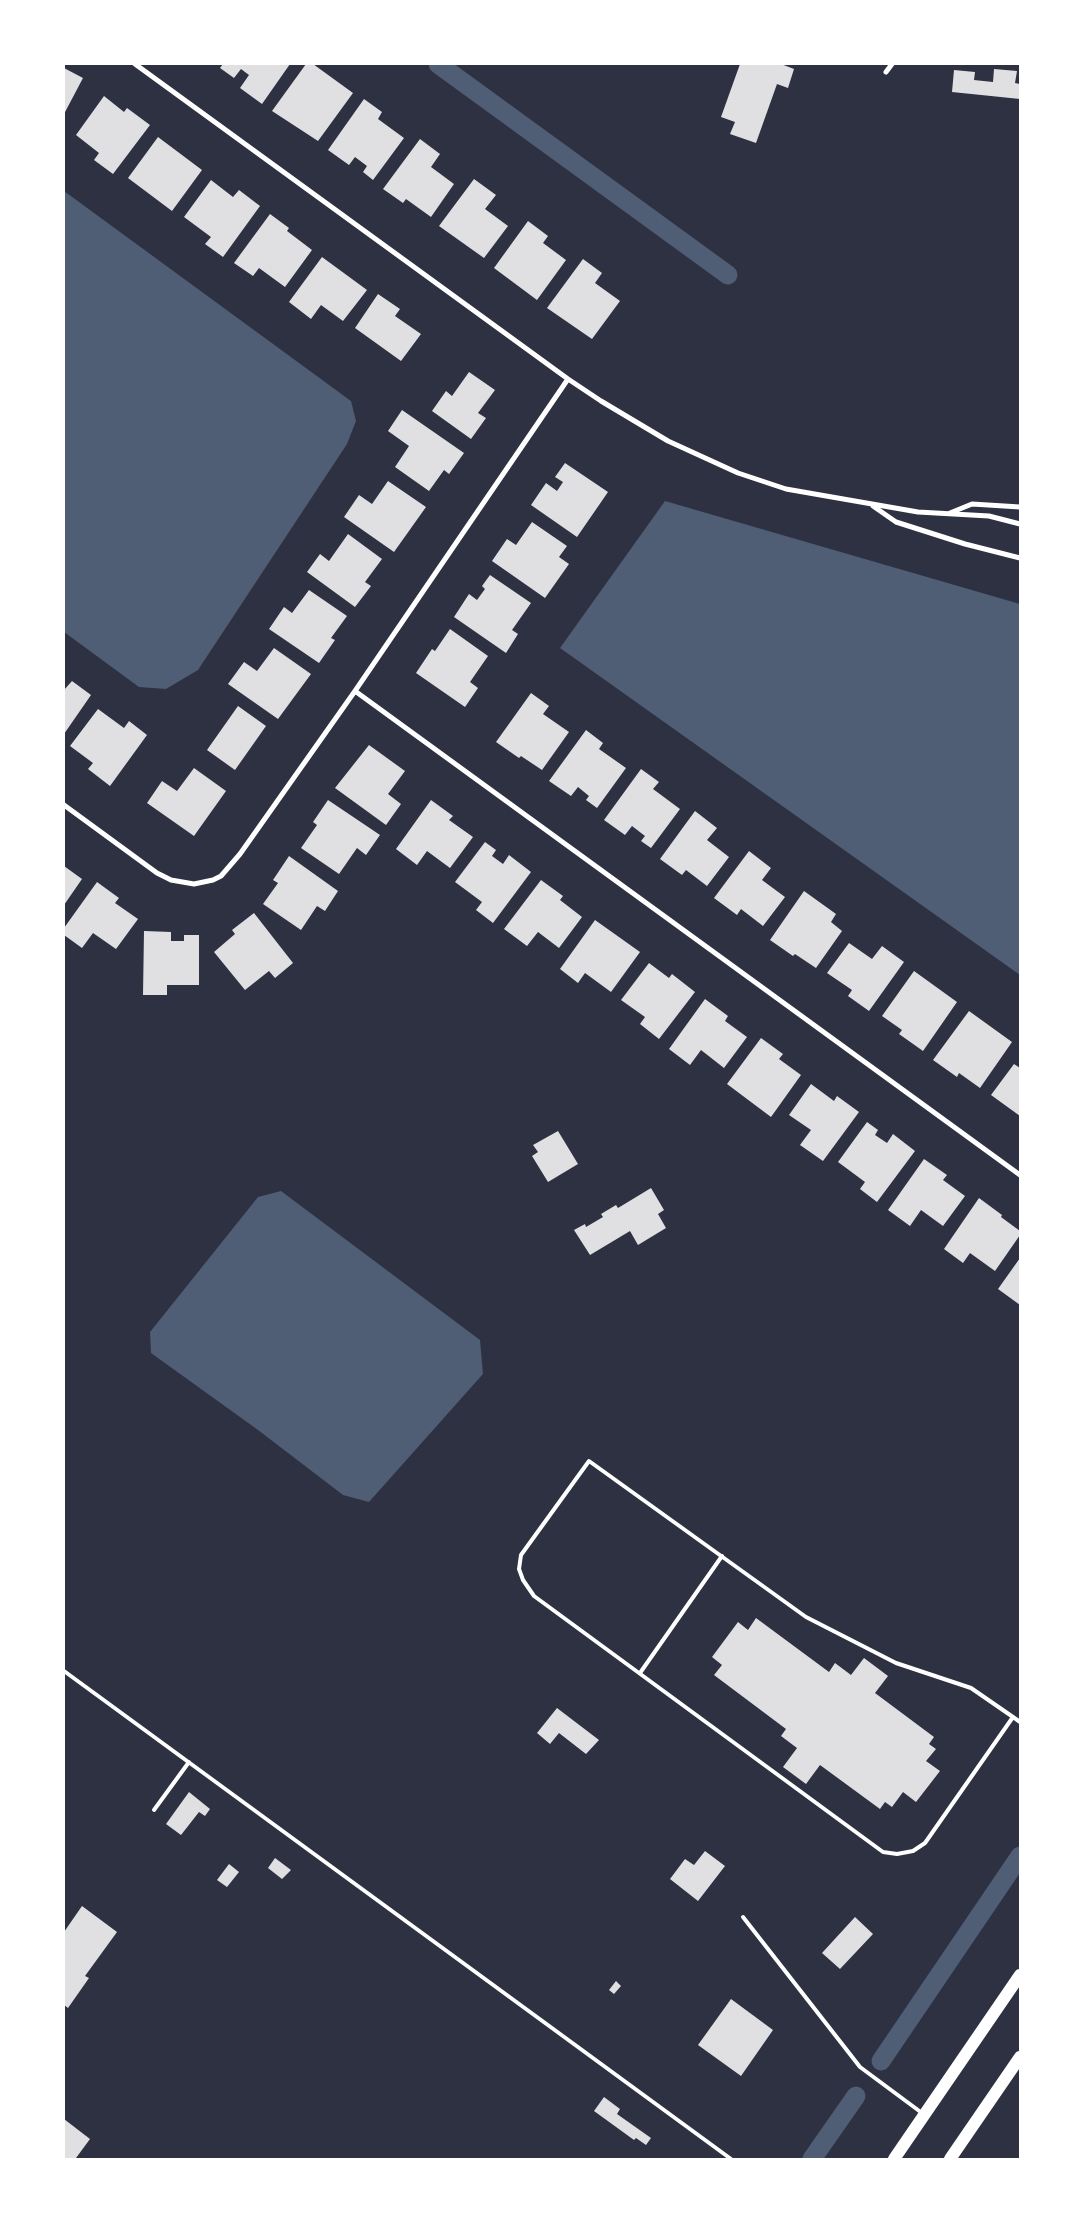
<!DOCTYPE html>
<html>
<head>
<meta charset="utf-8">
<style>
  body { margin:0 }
  #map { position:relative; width:1084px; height:2223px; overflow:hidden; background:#2d3142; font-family:"Alegreya Sans",sans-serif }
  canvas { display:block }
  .frame { position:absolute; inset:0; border:65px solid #fff; pointer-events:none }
</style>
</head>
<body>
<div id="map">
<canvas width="1084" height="2223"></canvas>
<div class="frame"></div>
</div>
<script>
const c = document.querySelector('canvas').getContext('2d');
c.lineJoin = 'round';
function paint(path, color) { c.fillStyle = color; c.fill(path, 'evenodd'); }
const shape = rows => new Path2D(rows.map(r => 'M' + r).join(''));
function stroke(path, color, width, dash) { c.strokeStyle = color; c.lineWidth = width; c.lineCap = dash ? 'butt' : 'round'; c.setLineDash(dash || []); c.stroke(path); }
const water = shape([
  [64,191,351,401,356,421,347,444,198,670,166,689,139,687,64,632],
  [665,501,1020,604,1020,975,560,648],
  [281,1191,480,1340,483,1374,369,1502,343,1495,258,1430,151,1353,150,1332,258,1197]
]);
const canal = shape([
  [438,64,728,275],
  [881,2061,1020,1856],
  [812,2159,856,2096]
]);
const building = shape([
  [223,64,290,64,262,104,240,88,249,75,241,69,234,78,220,68],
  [306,64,313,64,353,93,318,141,272,111],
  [740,64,781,64,794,69,788,88,777,84,756,143,730,134,735,122,721,117],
  [64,68,83,78,64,114],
  [994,69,1017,71,1015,83,1020,84,1020,99,952,92,954,70,975,72,974,80,993,82],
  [104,96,124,112,127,108,150,125,113,174,94,160,99,153,76,135],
  [364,99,382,112,378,119,404,138,373,180,363,172,367,166,355,157,349,165,328,150],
  [158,137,202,170,172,211,128,178],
  [420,139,440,154,431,167,454,184,431,217,406,199,403,203,383,189],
  [474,179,496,195,485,209,508,226,484,258,439,226],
  [211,180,233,197,239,190,260,206,223,257,205,244,211,237,184,217],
  [270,214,289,228,287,231,312,250,285,287,259,268,253,276,234,263],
  [528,221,548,236,543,243,566,260,537,300,494,268],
  [322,257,367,290,343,321,321,305,311,319,289,302],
  [583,259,602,273,595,283,620,301,592,339,547,308],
  [378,294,400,309,395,316,421,334,401,361,355,328],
  [469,372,495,390,478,413,486,418,471,439,432,411,446,391,452,396],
  [402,410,464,453,449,474,444,470,429,491,395,467,409,446,388,431],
  [565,463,608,492,577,537,531,505,546,483,557,491,563,482,555,477],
  [388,481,426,507,394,552,344,517,359,495,372,504],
  [532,522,567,546,559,557,569,564,545,598,492,561,507,539,516,545],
  [348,534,382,559,365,582,371,586,355,607,307,572,320,554,329,561],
  [490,575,531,603,512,630,518,634,506,653,454,617,469,594,477,600,485,589,482,586],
  [309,590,347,616,331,638,335,640,319,663,269,629,284,607,292,613],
  [450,629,488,656,470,682,478,688,465,707,416,673,432,649,435,651],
  [274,648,311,674,278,719,228,684,244,662,257,671],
  [72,681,91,695,64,734,64,690],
  [531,693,549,706,543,714,569,732,542,770,521,756,519,758,496,742],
  [238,706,266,726,235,770,207,750],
  [98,709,124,728,129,721,147,735,110,786,88,769,93,763,70,746],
  [586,730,603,743,599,749,626,768,597,808,586,800,589,796,578,787,571,796,549,781],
  [369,745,405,771,388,794,401,804,386,825,335,788],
  [194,768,226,791,194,836,147,803,162,781,177,791],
  [641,769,659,782,653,789,680,809,651,848,641,841,645,836,632,826,625,835,604,820],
  [328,800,380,835,366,855,357,848,339,874,301,848,317,825,313,822],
  [431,800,453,816,449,820,473,837,450,868,427,851,417,865,396,849],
  [695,811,717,828,707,840,729,857,707,886,686,870,682,875,660,859],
  [485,842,496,850,492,856,503,864,509,855,531,872,493,923,476,910,482,902,455,882],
  [749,851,771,868,762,880,785,897,763,926,741,909,737,915,714,898],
  [289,856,338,891,325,911,317,906,301,930,263,904,278,883,273,880],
  [64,866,82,879,64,905],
  [541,880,563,896,560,900,582,917,559,948,538,932,527,946,504,929],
  [97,882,119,898,115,903,138,919,116,949,93,933,82,948,64,935,64,928],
  [804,891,836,914,831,922,842,931,816,968,795,954,793,956,770,940],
  [254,913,293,963,275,978,269,971,245,990,214,952,235,934,232,930],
  [595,920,640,952,611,992,585,973,578,983,560,969],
  [144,931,171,932,171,941,184,941,184,935,199,935,199,985,167,985,167,995,143,995],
  [849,943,872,959,882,946,904,962,869,1011,848,996,852,990,827,973],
  [649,963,669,978,672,974,695,992,659,1039,640,1024,645,1017,621,1000],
  [914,971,957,1002,923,1051,899,1034,902,1030,882,1016],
  [705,999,728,1016,725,1021,747,1037,724,1068,701,1050,690,1065,669,1049],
  [969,1011,1012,1042,980,1088,959,1073,957,1077,933,1060],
  [761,1038,783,1054,779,1059,801,1075,771,1117,727,1084],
  [1014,1064,1020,1068,1020,1116,991,1095],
  [811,1084,834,1101,837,1096,859,1112,823,1161,800,1145,811,1130,789,1115],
  [867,1122,878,1130,875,1135,887,1143,893,1134,915,1151,877,1202,860,1189,865,1182,838,1162],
  [558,1131,578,1164,548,1182,532,1156,538,1152,533,1145],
  [924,1159,947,1175,943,1180,965,1196,943,1226,921,1210,910,1226,888,1210],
  [651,1188,664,1210,658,1214,666,1228,638,1245,630,1231,590,1255,574,1230,585,1224,586,1227,603,1217,601,1214,616,1205,618,1208],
  [979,1198,1002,1215,1001,1217,1020,1231,1020,1235,995,1271,970,1253,963,1263,944,1249],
  [1020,1258,1020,1305,998,1289],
  [756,1618,829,1672,835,1663,851,1675,864,1658,888,1676,875,1693,934,1737,929,1744,936,1749,926,1761,940,1771,916,1802,903,1792,892,1807,885,1802,880,1809,820,1765,806,1784,783,1767,797,1748,781,1736,786,1729,714,1675,722,1665,712,1657,738,1622,748,1630],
  [557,1708,599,1740,586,1754,559,1733,550,1744,537,1733],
  [189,1792,210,1809,205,1816,199,1812,181,1835,166,1824],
  [705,1851,725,1866,698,1901,670,1879,685,1859,694,1865],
  [275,1858,291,1870,282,1879,268,1868],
  [229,1864,239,1872,227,1887,217,1880],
  [82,1906,117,1932,85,1976,89,1978,68,2008,64,2005,64,1932],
  [855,1917,873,1934,840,1969,822,1953],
  [616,1981,621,1986,614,1994,609,1990],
  [731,1999,773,2030,741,2076,698,2045],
  [604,2097,620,2109,617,2114,651,2138,646,2145,636,2138,634,2140,594,2111],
  [64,2119,90,2139,76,2158,78,2159,64,2159]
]);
const service = shape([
  [64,1671,731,2159],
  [640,1673,722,1556],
  [1013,1717,925,1843,913,1851,897,1854,883,1852,534,1596,523,1580,519,1569,521,1555,589,1461,806,1617,896,1663,971,1688,1013,1717,1020,1722],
  [154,1810,189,1762],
  [743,1917,860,2067,922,2113]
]);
const minor = shape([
  [135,64,568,379,601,401,668,441,738,473,786,489,918,512,989,516,1020,524],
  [886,72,892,64],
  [873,506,896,522,965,544,1020,558],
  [950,513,972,504,1020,507],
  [355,691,1020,1175],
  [64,805,157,873,171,880,194,884,213,880,221,876,240,854,355,691,568,379]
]);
const trunk = shape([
  [894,2159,1020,1975],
  [950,2159,1020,2057]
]);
paint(water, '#4f5d75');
stroke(canal, '#4f5d75', 19);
paint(building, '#e0e0e3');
stroke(service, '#fff', 4);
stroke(minor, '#fff', 5);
stroke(trunk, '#fff', 12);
</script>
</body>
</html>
